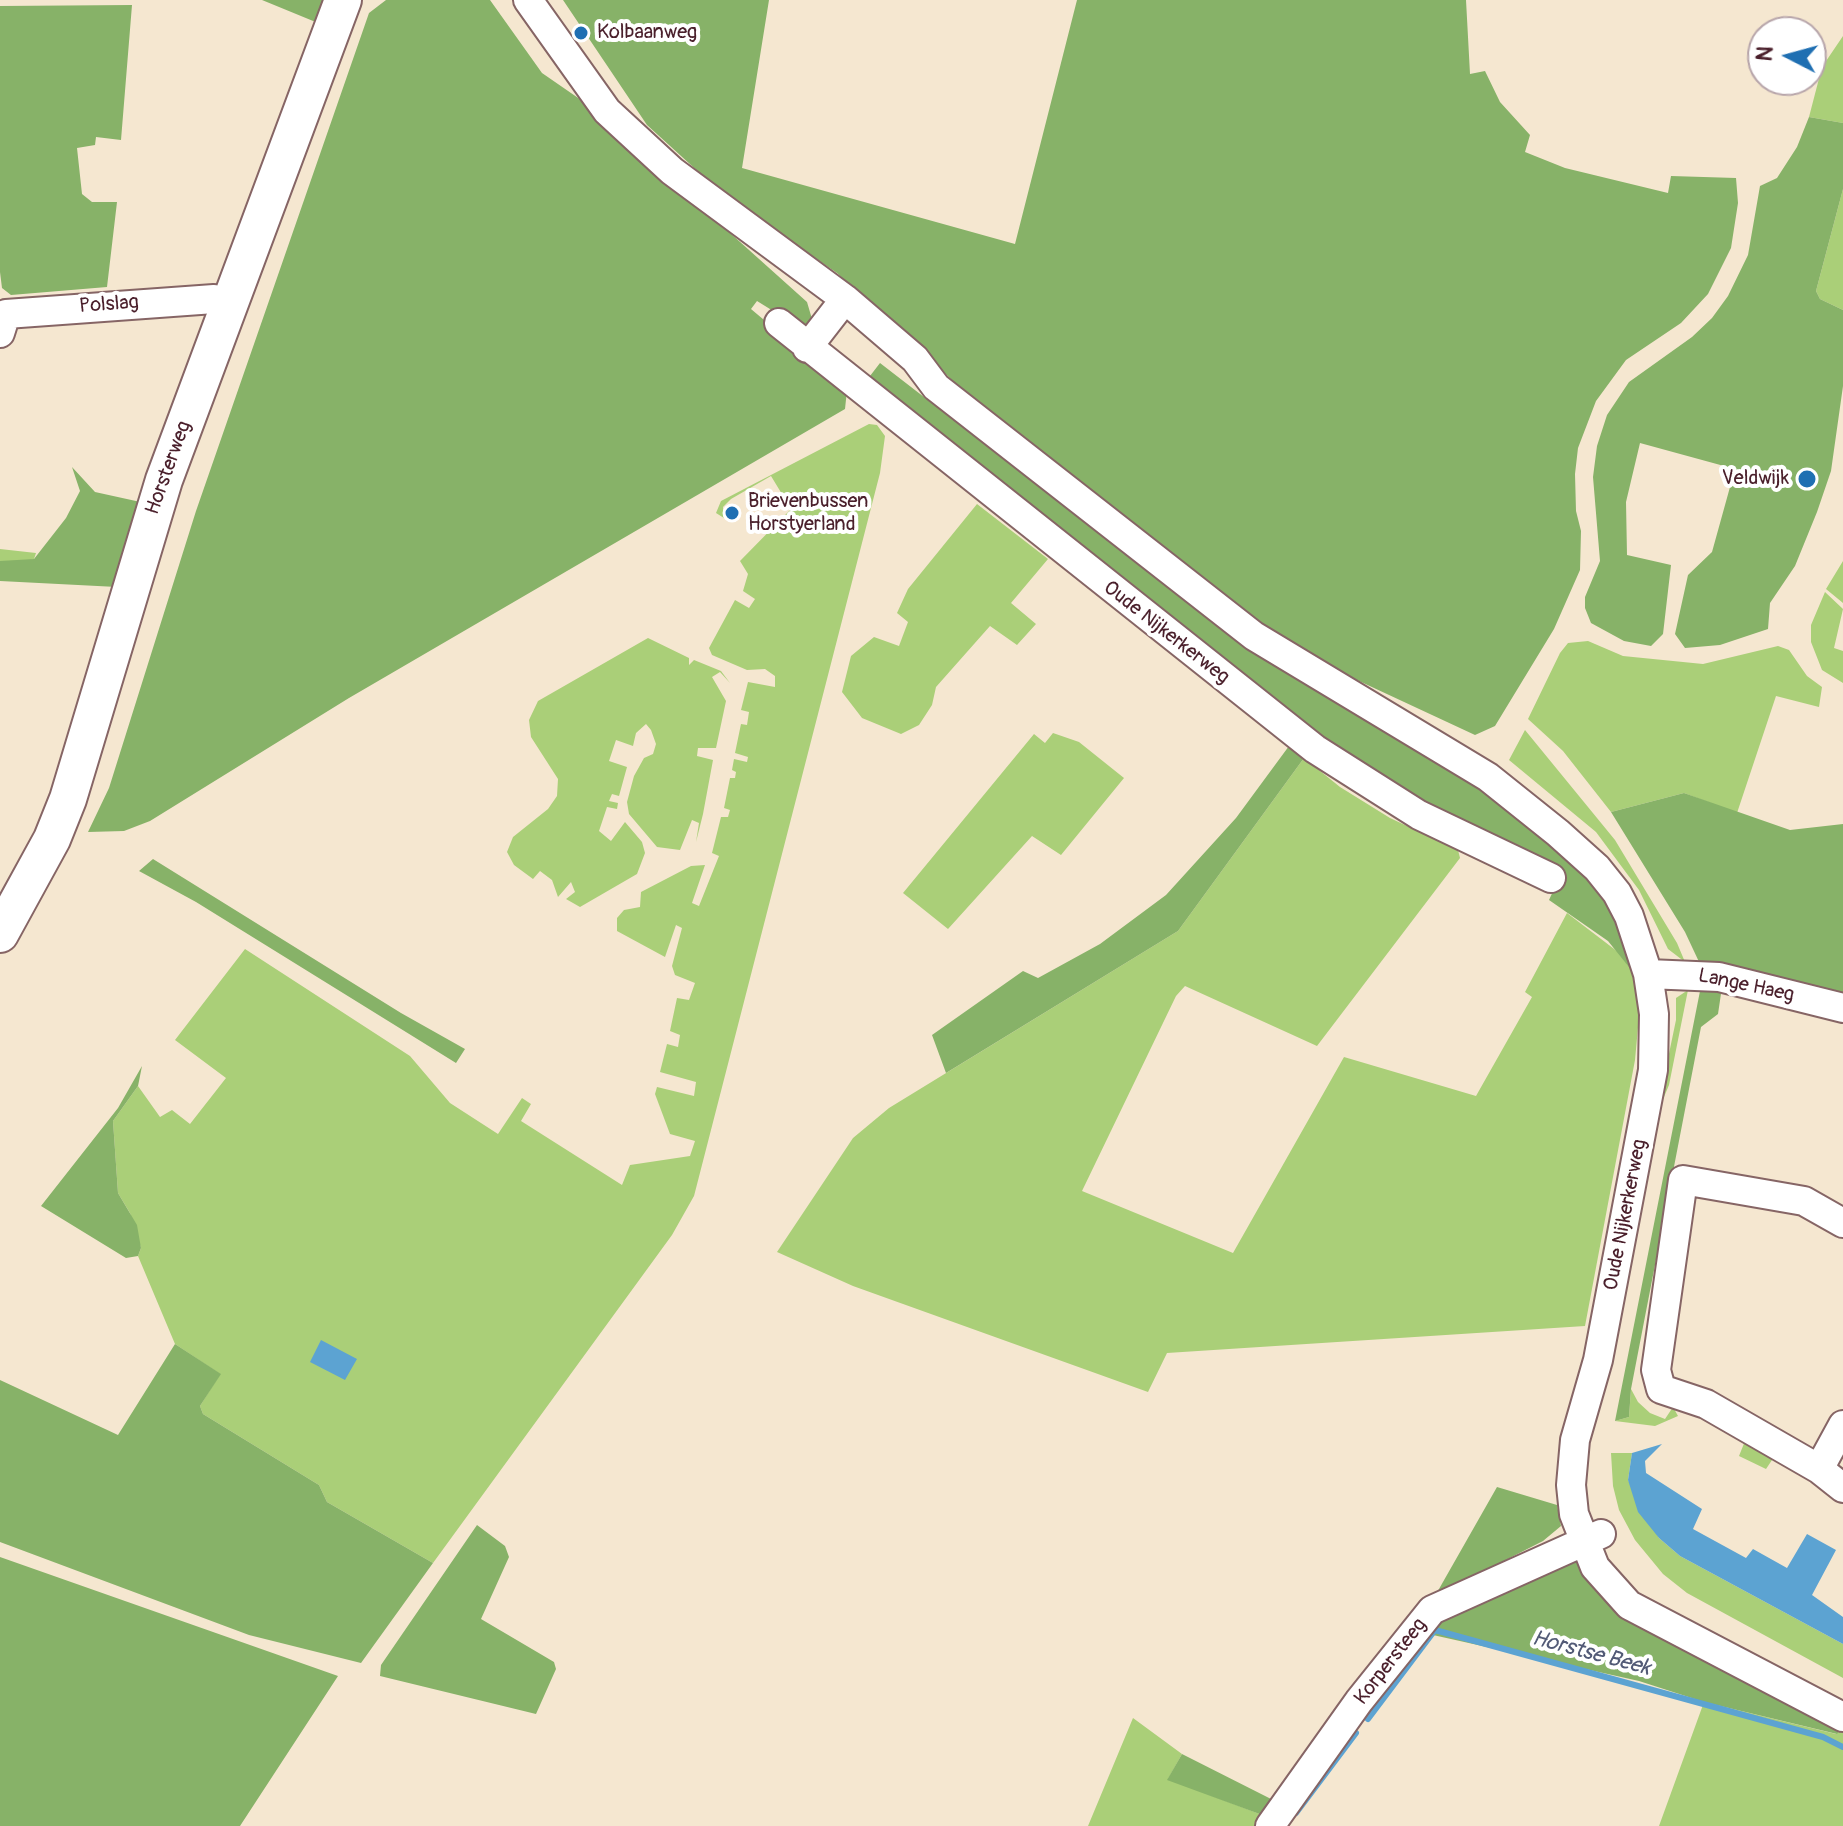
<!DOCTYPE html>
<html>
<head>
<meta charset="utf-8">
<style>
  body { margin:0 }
  #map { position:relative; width:1843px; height:1826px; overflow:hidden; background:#f5e7d0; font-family:Pangolin,sans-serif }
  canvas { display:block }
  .north { position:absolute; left:1747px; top:16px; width:80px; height:80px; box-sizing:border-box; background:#fff; border:2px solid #b7a5aa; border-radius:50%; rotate:276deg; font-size:22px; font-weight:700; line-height:32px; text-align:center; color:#4a1f2b }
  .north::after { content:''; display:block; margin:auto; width:28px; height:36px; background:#1f6fb2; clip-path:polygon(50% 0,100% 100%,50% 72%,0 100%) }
</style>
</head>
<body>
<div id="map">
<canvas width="1843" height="1826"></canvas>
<div class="north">N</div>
</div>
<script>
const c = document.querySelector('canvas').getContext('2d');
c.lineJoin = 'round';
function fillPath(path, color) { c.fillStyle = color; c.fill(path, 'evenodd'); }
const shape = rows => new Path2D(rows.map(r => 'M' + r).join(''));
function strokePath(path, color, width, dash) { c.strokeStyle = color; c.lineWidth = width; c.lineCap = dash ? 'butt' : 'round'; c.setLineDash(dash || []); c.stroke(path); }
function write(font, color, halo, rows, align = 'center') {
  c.font = font + ' Pangolin,sans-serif'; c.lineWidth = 8; c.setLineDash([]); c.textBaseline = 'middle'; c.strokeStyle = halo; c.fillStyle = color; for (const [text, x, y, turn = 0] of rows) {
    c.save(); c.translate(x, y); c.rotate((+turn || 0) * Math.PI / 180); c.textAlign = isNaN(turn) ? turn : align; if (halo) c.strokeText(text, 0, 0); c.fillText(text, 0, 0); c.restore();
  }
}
const green = shape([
  [1843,36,1843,123,1809,117,1822,67],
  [1843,189,1843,310,1820,299,1816,291],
  [869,424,877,425,885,436,880,473,694,1196,672,1235,433,1563,327,1502,319,1485,203,1414,200,1406,220,1374,175,1344,138,1256,141,1248,130,1213,118,1193,113,1121,138,1086,160,1117,172,1110,190,1124,226,1078,175,1040,245,949,410,1056,450,1103,498,1134,522,1098,531,1104,521,1121,622,1185,630,1165,690,1156,695,1141,670,1134,655,1094,657,1087,694,1096,696,1082,660,1072,667,1044,678,1047,680,1035,670,1031,677,998,689,1000,695,983,675,975,672,966,682,928,676,925,665,957,617,931,617,918,624,910,640,907,641,892,691,866,705,865,692,903,699,906,719,856,712,853,721,817,728,817,730,810,724,808,730,778,735,778,736,772,732,770,734,759,747,762,748,757,735,753,741,724,747,725,749,712,741,710,748,682,775,687,775,676,765,669,747,670,712,655,709,648,735,600,749,608,755,599,743,591,748,574,740,561,791,509,771,476,731,499,723,507,724,518,716,513,721,501],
  [977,504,1048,559,1011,603,1036,624,1017,645,990,626,936,687,932,705,919,725,901,734,862,718,842,692,851,656,874,637,899,646,908,622,897,613,908,589],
  [0,549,36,553,34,559,27,561,0,561],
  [1843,561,1843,603,1826,589],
  [1825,592,1843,609,1834,648,1843,651,1843,683,1822,670,1811,642,1811,625],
  [648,638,689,658,689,665,694,660,721,671,730,683,720,672,712,677,726,701,716,748,698,748,697,756,713,760,703,814,696,842,699,823,692,820,680,850,657,847,629,814,627,802,634,776,644,758,653,754,656,744,651,730,646,724,636,733,633,746,616,740,609,761,627,767,619,796,612,794,609,801,618,803,617,809,607,807,599,831,611,841,625,822,642,842,645,853,637,874,580,907,566,899,575,892,571,882,558,897,552,880,540,871,533,879,514,865,507,852,513,837,548,809,557,796,558,779,531,737,529,720,538,701],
  [1588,641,1623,656,1703,664,1778,646,1789,650,1807,676,1822,687,1819,707,1776,696,1737,813,1684,793,1611,812,1563,751,1528,719,1560,653,1568,643],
  [1525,730,1615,840,1677,943,1685,962,1668,949,1639,890,1596,832,1509,760],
  [1053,733,1079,742,1124,778,1061,855,1032,836,948,929,903,893,1034,734,1045,743],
  [1304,758,1340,787,1390,818,1458,850,1460,858,1317,1046,1185,986,1176,996,1082,1191,1233,1253,1344,1057,1476,1096,1532,997,1525,992,1567,913,1622,955,1633,972,1641,995,1635,1060,1585,1326,1167,1353,1148,1392,853,1286,777,1252,853,1138,889,1108,1178,931],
  [1688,990,1669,1085,1656,1116,1676,1020,1676,998],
  [1631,1389,1638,1402,1650,1413,1665,1419,1673,1407,1678,1416,1655,1426,1615,1421,1629,1417],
  [1747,1436,1778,1451,1766,1469,1739,1456],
  [1611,1453,1632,1453,1628,1480,1659,1538,1680,1556,1843,1644,1843,1678,1687,1593,1663,1574,1635,1540,1619,1510,1613,1486],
  [1704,1702,1836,1734,1843,1729,1843,1826,1659,1826],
  [1133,1718,1182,1754,1168,1779,1265,1816,1258,1826,1088,1826]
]);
const forest = shape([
  [262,0,324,0,318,23],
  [386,0,490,0,542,73,584,102,807,302,812,319,808,327,799,327,757,301,751,309,847,390,845,409,349,698,150,821,124,831,88,832,109,788,196,511,369,13],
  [563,0,769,0,742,168,1015,244,1077,0,1466,0,1470,74,1485,71,1500,102,1530,135,1525,152,1565,168,1668,193,1671,176,1736,178,1738,203,1731,248,1708,294,1681,323,1626,360,1596,401,1578,448,1575,474,1576,511,1581,531,1580,570,1554,629,1495,726,1475,735,1316,661,1219,596,995,420,837,273,725,196,647,125],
  [132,5,121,140,96,137,95,145,77,148,82,194,92,202,117,202,107,287,11,295,2,288,0,272,0,6],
  [1809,117,1843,123,1843,189,1816,291,1820,299,1843,310,1843,386,1831,471,1817,512,1795,566,1770,603,1768,629,1720,645,1685,648,1675,634,1688,575,1712,552,1735,469,1640,443,1626,502,1627,555,1671,565,1663,634,1651,646,1624,641,1591,623,1585,608,1585,597,1600,561,1593,477,1597,446,1607,415,1629,382,1692,337,1712,318,1728,296,1748,255,1760,186,1777,178,1797,147],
  [880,363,1242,643,1409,733,1565,848,1612,904,1633,972,1608,941,1549,900,1562,872,1453,821,1324,748,870,387,870,376],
  [72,467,95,492,145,503,117,587,0,581,0,561,34,559,66,518,80,491],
  [1289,746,1304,758,1178,931,946,1073,932,1035,1023,971,1038,978,1100,944,1166,895,1236,818],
  [1684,793,1790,830,1843,824,1843,993,1700,964,1685,932,1611,812],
  [153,859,401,1013,465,1049,456,1063,196,902,139,871],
  [1701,986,1722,987,1718,1014,1701,1027,1631,1389,1629,1417,1615,1421],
  [142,1066,138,1086,113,1121,118,1193,137,1225,141,1248,138,1256,126,1258,41,1206,118,1108],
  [175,1344,221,1374,200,1406,203,1414,319,1485,327,1502,433,1563,361,1663,249,1635,0,1542,0,1380,118,1435],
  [1497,1487,1557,1505,1561,1526,1543,1541,1435,1596],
  [477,1525,505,1546,509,1557,481,1619,554,1662,556,1669,536,1714,380,1676,381,1665],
  [0,1557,338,1676,240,1826,0,1826],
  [1565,1560,1585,1562,1842,1728,1837,1734,1704,1702,1639,1681,1424,1633,1446,1612],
  [1182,1754,1275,1801,1265,1816,1167,1780]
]);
const water = shape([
  [321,1340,357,1359,345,1380,310,1362],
  [1662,1444,1645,1461,1646,1473,1702,1509,1693,1529,1746,1558,1753,1549,1787,1568,1807,1534,1836,1550,1812,1595,1843,1617,1843,1644,1680,1556,1659,1538,1638,1512,1628,1480,1632,1453]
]);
const stream = shape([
  [1368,1719,1435,1630,1823,1737,1843,1747],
  [1296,1813,1356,1733]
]);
const minor = shape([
  [528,0,607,111,672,171,845,299,915,359,936,387,1254,636,1488,777,1558,833,1597,868,1617,893,1629,916,1648,974,1654,1014,1653,1070,1598,1360,1575,1440,1571,1485,1574,1514,1595,1567,1629,1605,1843,1717],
  [779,323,1315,749,1419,815,1551,878],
  [0,333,6,314,214,299,230,305],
  [807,348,845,299],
  [1648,974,1719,977,1843,1008],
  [1843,1223,1804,1201,1683,1180,1656,1370,1661,1389,1706,1404,1819,1469,1843,1488],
  [1819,1469,1843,1425],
  [1270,1826,1359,1701,1432,1610,1601,1534]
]);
const major = shape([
  [0,934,52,839,68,799,164,480,343,0]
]);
const markers = [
  [581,33,8,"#1f6fb2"],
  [1807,479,10,"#1f6fb2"],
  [732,513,8,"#1f6fb2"]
];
const poiNames = [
  ["Kolbaanweg",597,33],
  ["Veldwijk",1789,479,"right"],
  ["Brievenbussen",748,502],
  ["Horstyerland",748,525]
];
const streetNames = [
  ["Polslag",109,305,-4],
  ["Horsterweg",169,468,-70],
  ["Oude Nijkerkerweg",1166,633,38],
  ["Lange Haeg",1746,986,12],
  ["Oude Nijkerkerweg",1626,1215,-79],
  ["Korpersteeg",1391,1662,-52]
];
const waterNames = [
  ["Horstse Beek",1591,1654,15]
];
fillPath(green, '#aacf78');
fillPath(forest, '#87b268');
fillPath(water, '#5ca3d2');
strokePath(stream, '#5ca3d2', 6);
strokePath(minor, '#866565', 32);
strokePath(major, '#866565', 40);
strokePath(minor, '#fff', 28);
strokePath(major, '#fff', 36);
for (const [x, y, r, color] of markers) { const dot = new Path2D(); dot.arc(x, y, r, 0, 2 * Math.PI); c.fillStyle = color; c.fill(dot); strokePath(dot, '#fff', 3); }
write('20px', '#4a1f2b', '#fff', poiNames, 'left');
write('20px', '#4a1f2b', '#fff', streetNames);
write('italic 22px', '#525a76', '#fff', waterNames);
</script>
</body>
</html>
